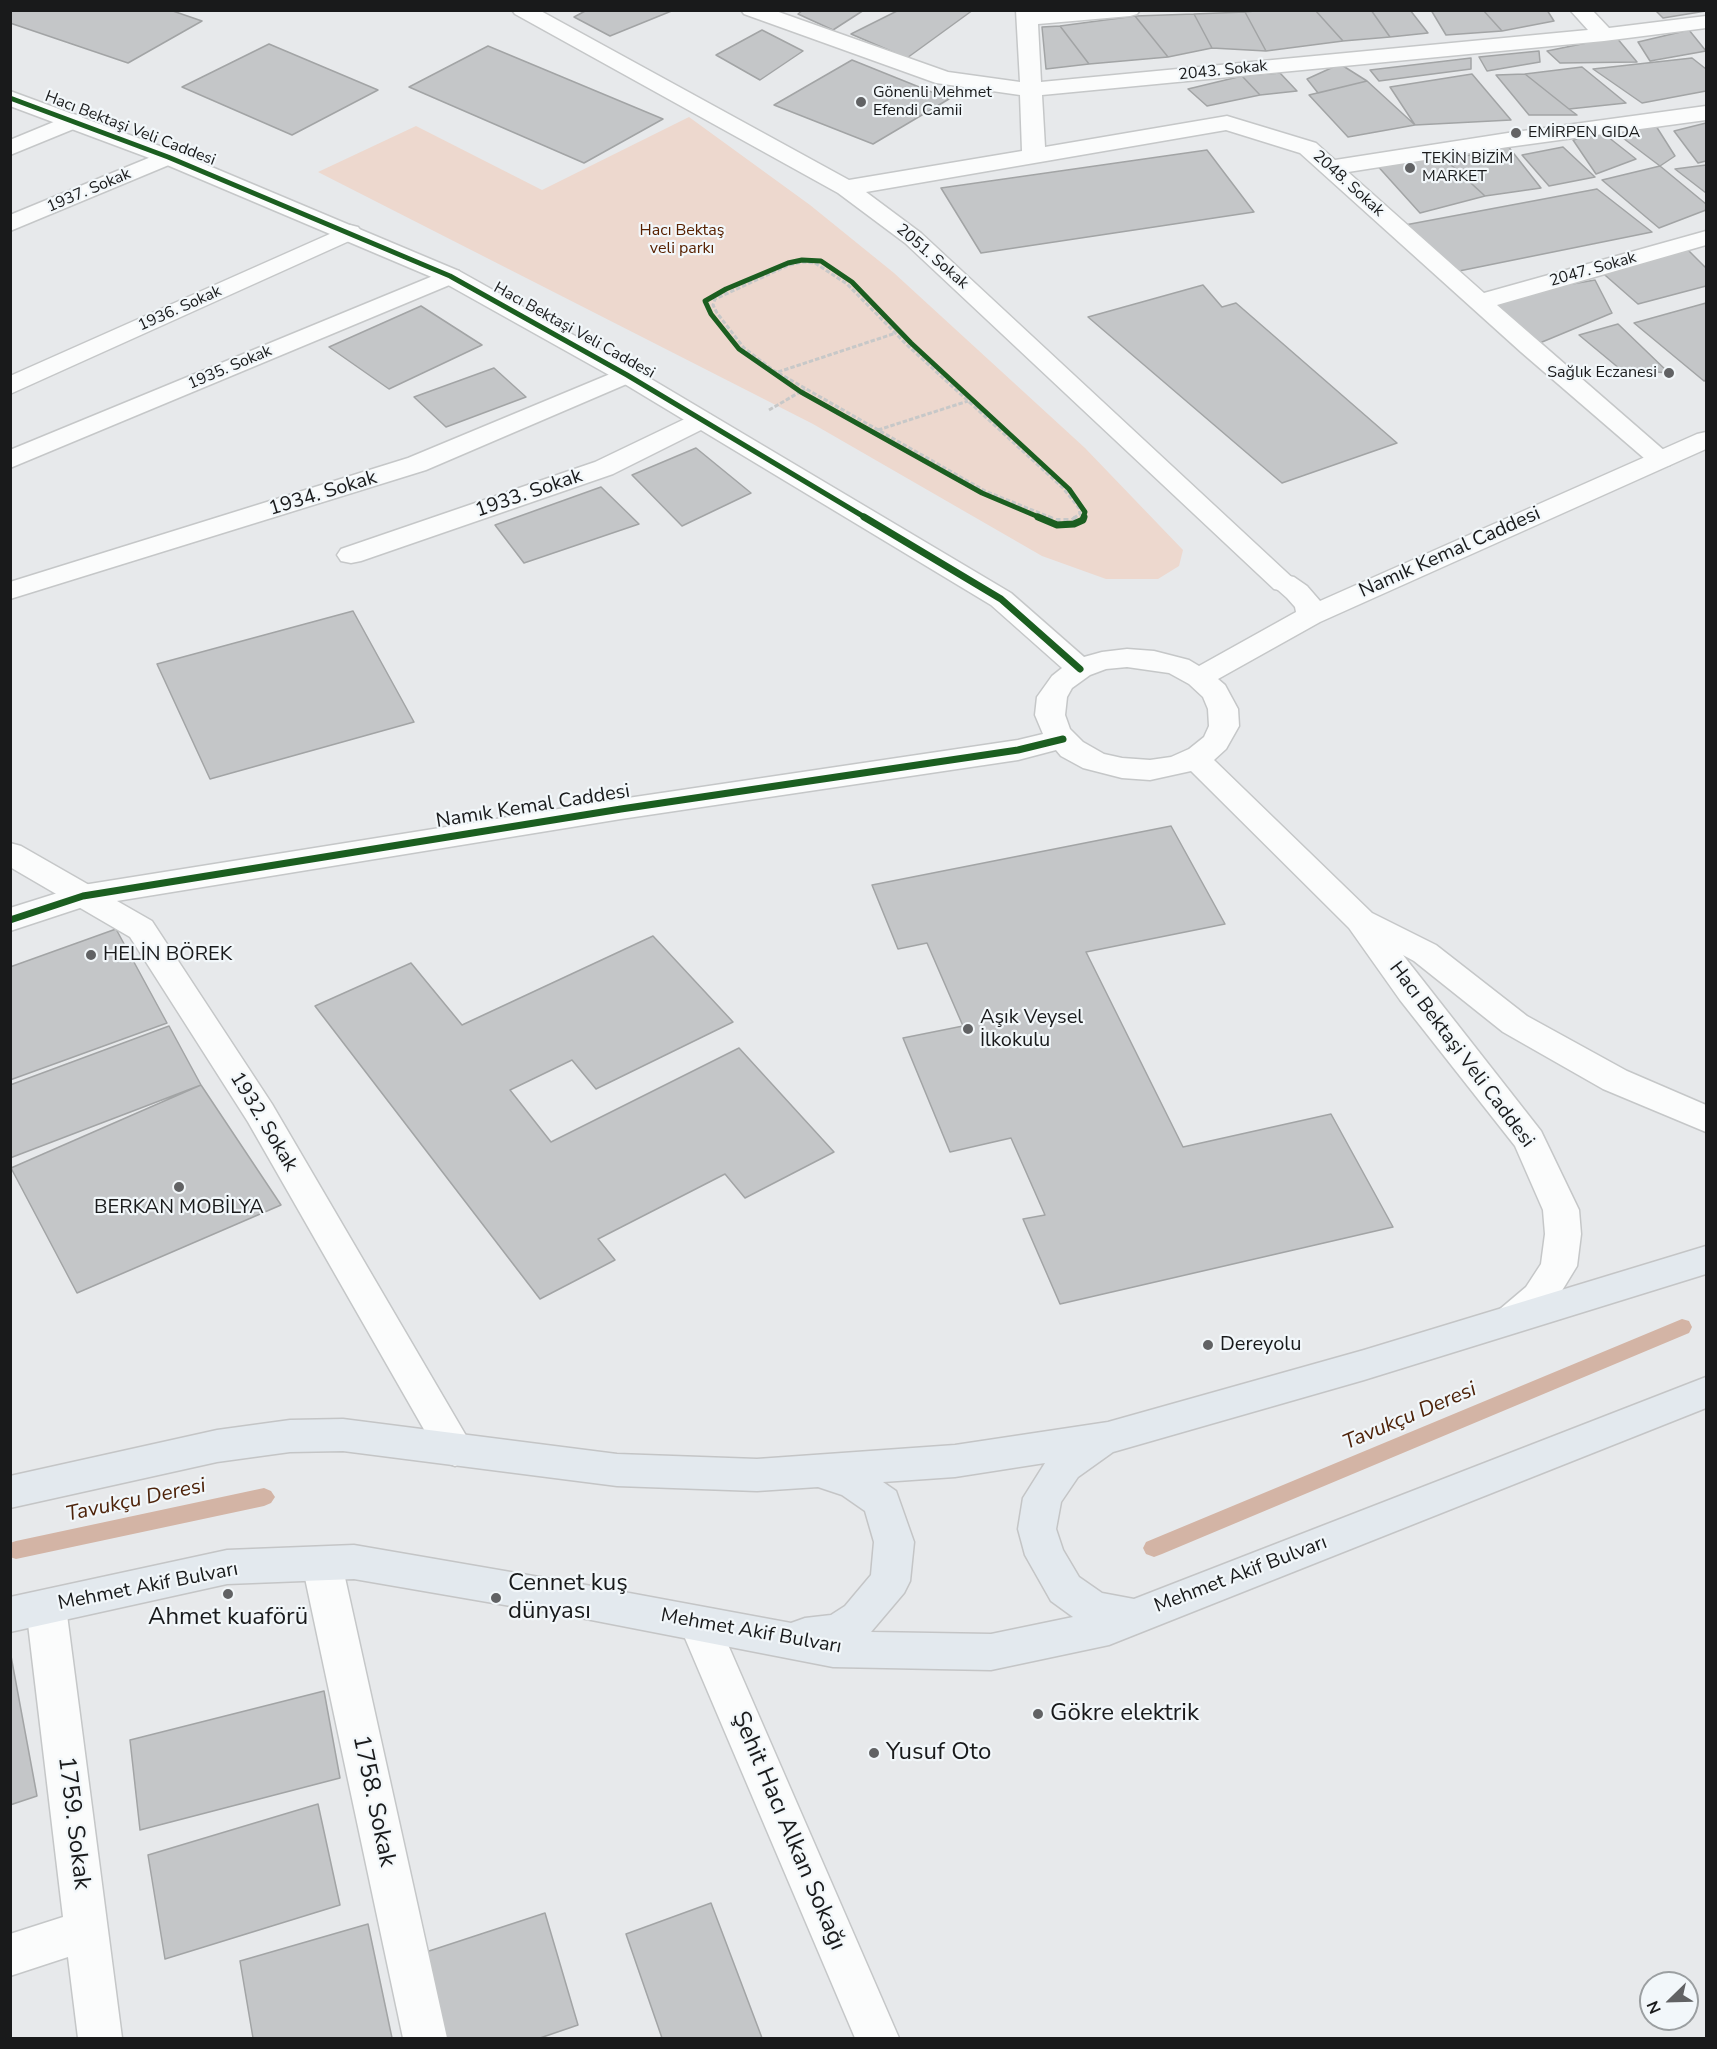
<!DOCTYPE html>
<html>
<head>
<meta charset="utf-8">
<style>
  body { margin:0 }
  #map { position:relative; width:1717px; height:2049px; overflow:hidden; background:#e7e9eb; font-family:"Nunito Sans",sans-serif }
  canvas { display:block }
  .frame { position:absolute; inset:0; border:12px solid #191a1b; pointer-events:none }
  .north { position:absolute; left:1639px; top:1971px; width:60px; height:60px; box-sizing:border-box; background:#f2f7fa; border:2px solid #9b9fa1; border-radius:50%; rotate:247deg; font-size:16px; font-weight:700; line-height:24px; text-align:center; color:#191a1b }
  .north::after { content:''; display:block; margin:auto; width:21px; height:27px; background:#616264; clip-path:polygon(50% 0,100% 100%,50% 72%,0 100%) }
</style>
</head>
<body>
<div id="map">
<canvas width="1717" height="2049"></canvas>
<div class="frame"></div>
<div class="north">N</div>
</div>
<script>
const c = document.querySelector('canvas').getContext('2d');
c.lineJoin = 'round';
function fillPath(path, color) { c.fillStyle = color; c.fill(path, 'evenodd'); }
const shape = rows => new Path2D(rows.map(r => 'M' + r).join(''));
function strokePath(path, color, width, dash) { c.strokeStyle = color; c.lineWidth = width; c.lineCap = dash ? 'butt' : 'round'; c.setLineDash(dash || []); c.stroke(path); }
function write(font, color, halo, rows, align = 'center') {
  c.font = font + ' "Nunito Sans",sans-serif'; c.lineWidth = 4.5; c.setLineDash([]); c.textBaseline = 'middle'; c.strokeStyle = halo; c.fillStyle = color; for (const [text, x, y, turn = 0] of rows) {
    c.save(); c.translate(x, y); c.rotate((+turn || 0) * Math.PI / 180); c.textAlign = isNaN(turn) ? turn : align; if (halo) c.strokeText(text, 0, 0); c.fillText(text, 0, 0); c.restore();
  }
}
const green = shape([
  [689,117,810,205,894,273,1085,448,1183,550,1179,566,1158,579,1106,579,1042,556,813,424,318,172,416,126,542,190]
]);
const stream = shape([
  [1682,1319,1689,1321,1692,1327,1689,1333,1162,1554,1154,1557,1146,1554,1143,1548,1146,1542,1682,1319],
  [264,1488,271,1491,275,1497,271,1503,264,1506,16,1559,10,1557,10,1543,16,1541,264,1488]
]);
const building = shape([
  [10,10,170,10,202,21,128,63,10,23,10,10],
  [587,10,674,10,610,36,574,17,587,10],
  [803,10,864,10,833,30,798,14,803,10],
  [899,10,973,10,907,58,851,34,899,10],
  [1265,10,1315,10,1343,41,1266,51,1245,12,1265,10],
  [1315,10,1371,10,1390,37,1343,41,1315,10],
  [1371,10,1410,10,1428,33,1390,37,1371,10],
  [1431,10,1483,10,1502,31,1446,35,1431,10],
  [1483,10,1547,10,1554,21,1502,31,1483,10],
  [1655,10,1706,10,1706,11,1663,18,1655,10],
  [1245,12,1266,51,1212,48,1194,14,1245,12],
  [1194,14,1212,48,1168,57,1135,16,1194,14],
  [1135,16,1168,57,1089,64,1060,26,1135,16],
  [1060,26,1089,64,1046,69,1042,27,1060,26],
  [762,30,803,51,760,80,716,55,762,30],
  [1689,30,1706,51,1650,61,1638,42,1689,30],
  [1616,37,1637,62,1560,63,1547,51,1616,37],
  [269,44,378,90,292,135,182,87,269,44],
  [488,46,663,119,584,163,409,87,488,46],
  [1539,51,1540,62,1487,71,1479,57,1539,51],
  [1471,58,1471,69,1379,81,1370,70,1471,58],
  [1692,58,1706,69,1706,91,1642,103,1593,69,1692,58],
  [852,60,949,99,873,144,774,105,852,60],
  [1340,64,1367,81,1318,93,1307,79,1340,64],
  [1582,67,1626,103,1569,109,1525,74,1582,67],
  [1280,73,1297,91,1260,95,1242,76,1280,73],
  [1472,74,1511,120,1415,125,1390,87,1472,74],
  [1525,74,1569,109,1577,115,1529,115,1496,75,1525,74],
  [1242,76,1260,95,1207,106,1188,89,1242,76],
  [1367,81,1415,125,1348,137,1309,95,1367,81],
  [1706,123,1706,161,1698,163,1674,131,1706,123],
  [1656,126,1675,156,1660,166,1615,132,1656,126],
  [1603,133,1636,159,1596,174,1573,140,1603,133],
  [1507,145,1541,188,1485,196,1447,161,1507,145],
  [1563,147,1595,177,1549,186,1522,155,1563,147],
  [1207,150,1254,212,981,253,941,188,1207,150],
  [1439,154,1485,196,1420,213,1374,162,1439,154],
  [1706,165,1706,193,1675,169,1706,165],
  [1660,166,1706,204,1706,210,1659,228,1602,180,1660,166],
  [1597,189,1652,232,1459,271,1405,225,1597,189],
  [1683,245,1706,268,1706,286,1638,304,1598,269,1683,245],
  [1595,280,1612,313,1530,347,1492,298,1595,280],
  [1203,285,1222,307,1236,303,1397,443,1282,483,1088,317,1203,285],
  [1706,303,1706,380,1704,381,1634,323,1706,303],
  [421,306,482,345,389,389,329,347,421,306],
  [1618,324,1669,373,1620,369,1579,335,1618,324],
  [494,368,526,397,446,427,414,397,494,368],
  [696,448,751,493,682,526,632,475,696,448],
  [601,487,639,524,524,563,495,525,601,487],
  [353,611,414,722,210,779,157,664,353,611],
  [1171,826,1225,924,1086,952,1183,1147,1331,1114,1393,1227,1060,1304,1023,1219,1045,1215,1011,1138,950,1152,903,1038,963,1026,927,943,898,949,872,885,1171,826],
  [116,929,167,1023,10,1080,10,967,116,929],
  [653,936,733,1022,596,1089,572,1060,510,1090,551,1142,739,1048,834,1152,745,1198,725,1174,598,1239,615,1260,540,1299,315,1006,411,963,462,1025,653,936],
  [169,1026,201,1085,10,1158,10,1085,169,1026],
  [201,1085,281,1205,77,1293,11,1168,201,1085],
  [11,1656,37,1796,10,1805,10,1656,11,1656],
  [324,1691,340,1778,140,1830,130,1740,324,1691],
  [318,1804,340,1905,165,1959,148,1855,318,1804],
  [711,1903,762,2038,662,2038,626,1934,711,1903],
  [545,1913,578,2025,540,2038,446,2038,423,1953,545,1913],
  [368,1924,392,2038,253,2038,240,1961,368,1924]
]);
const pathFar1 = shape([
  [778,372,896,333],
  [769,410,805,389],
  [878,430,968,401],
  [1052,518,985,491,773,370,744,348,717,313,713,305,715,299,789,265,803,262,815,263,847,284,907,345,1063,488,1079,508,1080,514,1074,518]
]);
const path = shape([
  [1048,517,1056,520,1072,520,1076,517]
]);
const minor = shape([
  [512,10,539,10,849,180,1022,151,1020,95,936,83,744,14,741,10,773,10,948,72,1020,82,1016,10,1140,10,1137,14,1130,16,1038,24,1041,82,1588,30,1570,10,1592,10,1609,28,1706,16,1706,28,1604,41,1042,95,1045,147,1227,116,1316,143,1335,160,1508,133,1706,106,1706,120,1508,147,1348,172,1484,293,1706,231,1706,245,1497,305,1674,459,1670,465,1661,467,1652,465,1521,352,1300,153,1226,130,866,192,921,233,1298,583,1294,589,1284,591,1274,589,905,243,838,193,515,14,512,10],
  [73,114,81,116,84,121,81,126,10,155,10,140,73,114],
  [168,150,176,152,179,157,176,162,10,231,10,215,168,150],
  [350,225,358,227,362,232,358,237,10,394,10,376,350,225],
  [450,269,459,271,462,276,459,281,10,468,10,450,450,269],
  [627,367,636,370,640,375,636,380,426,470,10,599,10,582,408,458,627,367],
  [702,412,711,415,715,420,711,425,613,474,361,561,351,563,341,561,337,555,341,549,595,462,693,415,702,412],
  [10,843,21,846,152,921,272,1104,468,1439,474,1450,468,1461,455,1466,442,1461,248,1122,130,937,10,867,10,843],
  [322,1547,336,1552,342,1564,447,2038,403,2038,302,1564,308,1552,322,1547],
  [46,1590,60,1595,66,1607,122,2038,78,2038,68,1957,10,1976,10,1934,63,1917,26,1607,32,1595,46,1590],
  [699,1607,713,1612,719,1624,899,2038,855,2038,679,1624,685,1612,699,1607]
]);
const tertiary = shape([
  [10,91,176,152,459,271,636,370,1011,593,1084,657,1102,652,1127,649,1154,651,1189,660,1199,666,1296,612,1295,607,1287,598,1270,583,1274,577,1284,575,1294,577,1307,586,1320,601,1697,434,1706,432,1706,449,1320,622,1218,679,1225,685,1238,709,1239,726,1226,749,1214,760,1372,913,1436,945,1527,1016,1627,1071,1706,1105,1706,1132,1603,1089,1503,1032,1414,961,1403,955,1541,1131,1579,1210,1581,1234,1577,1266,1552,1307,1526,1329,1513,1333,1500,1329,1495,1319,1500,1309,1526,1287,1541,1264,1545,1234,1543,1210,1515,1146,1400,1000,1349,928,1191,771,1150,780,1122,778,1083,768,1061,756,1056,750,1018,760,621,819,86,906,10,931,10,908,83,885,621,799,1018,740,1043,734,1035,715,1037,697,1052,676,1062,668,991,605,618,380,441,281,160,162,10,106,10,91],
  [1127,667,1169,673,1189,684,1203,697,1208,709,1209,726,1204,737,1189,749,1171,757,1150,760,1122,758,1104,754,1083,742,1070,729,1065,715,1067,697,1072,688,1090,675,1106,669,1127,667]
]);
const primary = shape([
  [1706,1246,1706,1274,1364,1380,1113,1452,1078,1477,1061,1502,1056,1529,1063,1550,1079,1577,1102,1593,1134,1599,1706,1377,1706,1408,1109,1645,991,1670,833,1667,586,1619,354,1579,227,1584,10,1632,10,1597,227,1550,354,1545,586,1585,791,1623,805,1618,831,1615,845,1606,871,1575,874,1542,865,1511,842,1495,818,1487,757,1491,617,1486,343,1451,290,1452,217,1462,10,1508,10,1476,217,1430,290,1420,343,1419,617,1454,757,1459,955,1445,1108,1422,1364,1350,1706,1246],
  [1045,1463,1023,1498,1018,1529,1025,1555,1051,1601,1073,1617,991,1634,871,1632,904,1593,910,1581,914,1542,896,1491,883,1482,955,1477,1045,1463]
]);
const cyclewayFar1 = shape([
  [10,98,168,157,450,276,627,375,866,518],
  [1041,518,982,493,801,392,739,349,711,314,705,301,726,289,788,263,802,260,821,261,852,282,911,343,1069,489,1085,512,1083,518]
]);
const cycleway = shape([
  [864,517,1001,599,1080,669],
  [1038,517,1057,525,1074,524,1083,520,1084,517],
  [10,920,83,896,621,809,1018,750,1063,739]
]);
const markers = [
  [861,102,6,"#616264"],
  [1516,133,6,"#616264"],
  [1410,168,6,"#616264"],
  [1669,373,6,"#616264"],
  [91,955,6,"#616264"],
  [968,1029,6,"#616264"],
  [179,1187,6,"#616264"],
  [1208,1345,6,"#616264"],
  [228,1594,6,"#616264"],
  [496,1598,6,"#616264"],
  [1038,1714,6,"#616264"],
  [874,1753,6,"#616264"]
];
const farStreetnames = [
  ["2043. Sokak",1223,71,-6],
  ["Hacı Bektaşi Veli Caddesi",130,129,21],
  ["2048. Sokak",1348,184,42],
  ["1937. Sokak",89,191,-23],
  ["2051. Sokak",932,257,41],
  ["2047. Sokak",1593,270,-16],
  ["1936. Sokak",180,309,-24],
  ["Hacı Bektaşi Veli Caddesi",574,331,29],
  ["1935. Sokak",230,368,-23]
];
const farPoinames = [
  ["Gönenli Mehmet",873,93],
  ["Efendi Camii",873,111],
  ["EMİRPEN GIDA",1528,133],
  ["TEKİN BİZİM",1422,159],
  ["MARKET",1422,177],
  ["Sağlık Eczanesi",1657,373,"right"]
];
const farParknames = [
  ["Hacı Bektaş",682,231],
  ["veli parkı",682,249]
];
const streetNames = [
  ["1934. Sokak",323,494,-17],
  ["1933. Sokak",529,494,-19],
  ["Namık Kemal Caddesi",1450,553,-24],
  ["Namık Kemal Caddesi",533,807,-9],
  ["Hacı Bektaşi Veli Caddesi",1461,1055,53],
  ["1932. Sokak",263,1122,59],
  ["Mehmet Akif Bulvarı",1241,1575,-21],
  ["Mehmet Akif Bulvarı",148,1587,-11],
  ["Mehmet Akif Bulvarı",751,1632,10]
];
const poiNames = [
  ["HELİN BÖREK",103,955],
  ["Aşık Veysel",980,1018],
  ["İlkokulu",980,1041],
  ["BERKAN MOBİLYA",179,1208,"center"],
  ["Dereyolu",1220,1345]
];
const waterNames = [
  ["Tavukçu Deresi",1410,1417,-23],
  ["Tavukçu Deresi",136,1501,-12]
];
const nearPoinames = [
  ["Cennet kuş",508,1584],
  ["dünyası",508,1612],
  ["Ahmet kuaförü",228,1618,"center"],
  ["Gökre elektrik",1050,1714],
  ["Yusuf Oto",886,1753]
];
const nearStreetnames = [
  ["1758. Sokak",373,1801,78],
  ["1759. Sokak",73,1823,83],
  ["Şehit Hacı Alkan Sokağı",788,1831,67]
];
fillPath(green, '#edd8ce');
fillPath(stream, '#d3b4a5');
fillPath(building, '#c4c6c8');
strokePath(building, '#a2a4a5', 1.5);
strokePath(minor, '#c5c7c8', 3);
strokePath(tertiary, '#c5c7c8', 3);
strokePath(primary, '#c4c5c6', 3);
strokePath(pathFar1, '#c7c8c8', 3, [4.5, 2]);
strokePath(path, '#c7c8c8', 4, [5, 3]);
fillPath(minor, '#fbfcfc');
fillPath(tertiary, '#fbfcfc');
fillPath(primary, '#e3e9ee');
strokePath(cyclewayFar1, '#1b5e20', 5);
strokePath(cycleway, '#1b5e20', 7);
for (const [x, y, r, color] of markers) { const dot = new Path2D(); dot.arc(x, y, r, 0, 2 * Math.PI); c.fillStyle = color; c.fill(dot); strokePath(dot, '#f2f7fa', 2); }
write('16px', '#191a1b', '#f2f7fa', farStreetnames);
write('16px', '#191a1b', '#f2f7fa', farPoinames, 'left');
write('16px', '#582100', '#f2f7fa', farParknames);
write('20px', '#191a1b', '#f2f7fa', streetNames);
write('20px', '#191a1b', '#f2f7fa', poiNames, 'left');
write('italic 21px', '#4e230a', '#f2f7fa', waterNames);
write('24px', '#191a1b', '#f2f7fa', nearPoinames, 'left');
write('24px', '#191a1b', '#f2f7fa', nearStreetnames);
</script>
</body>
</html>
